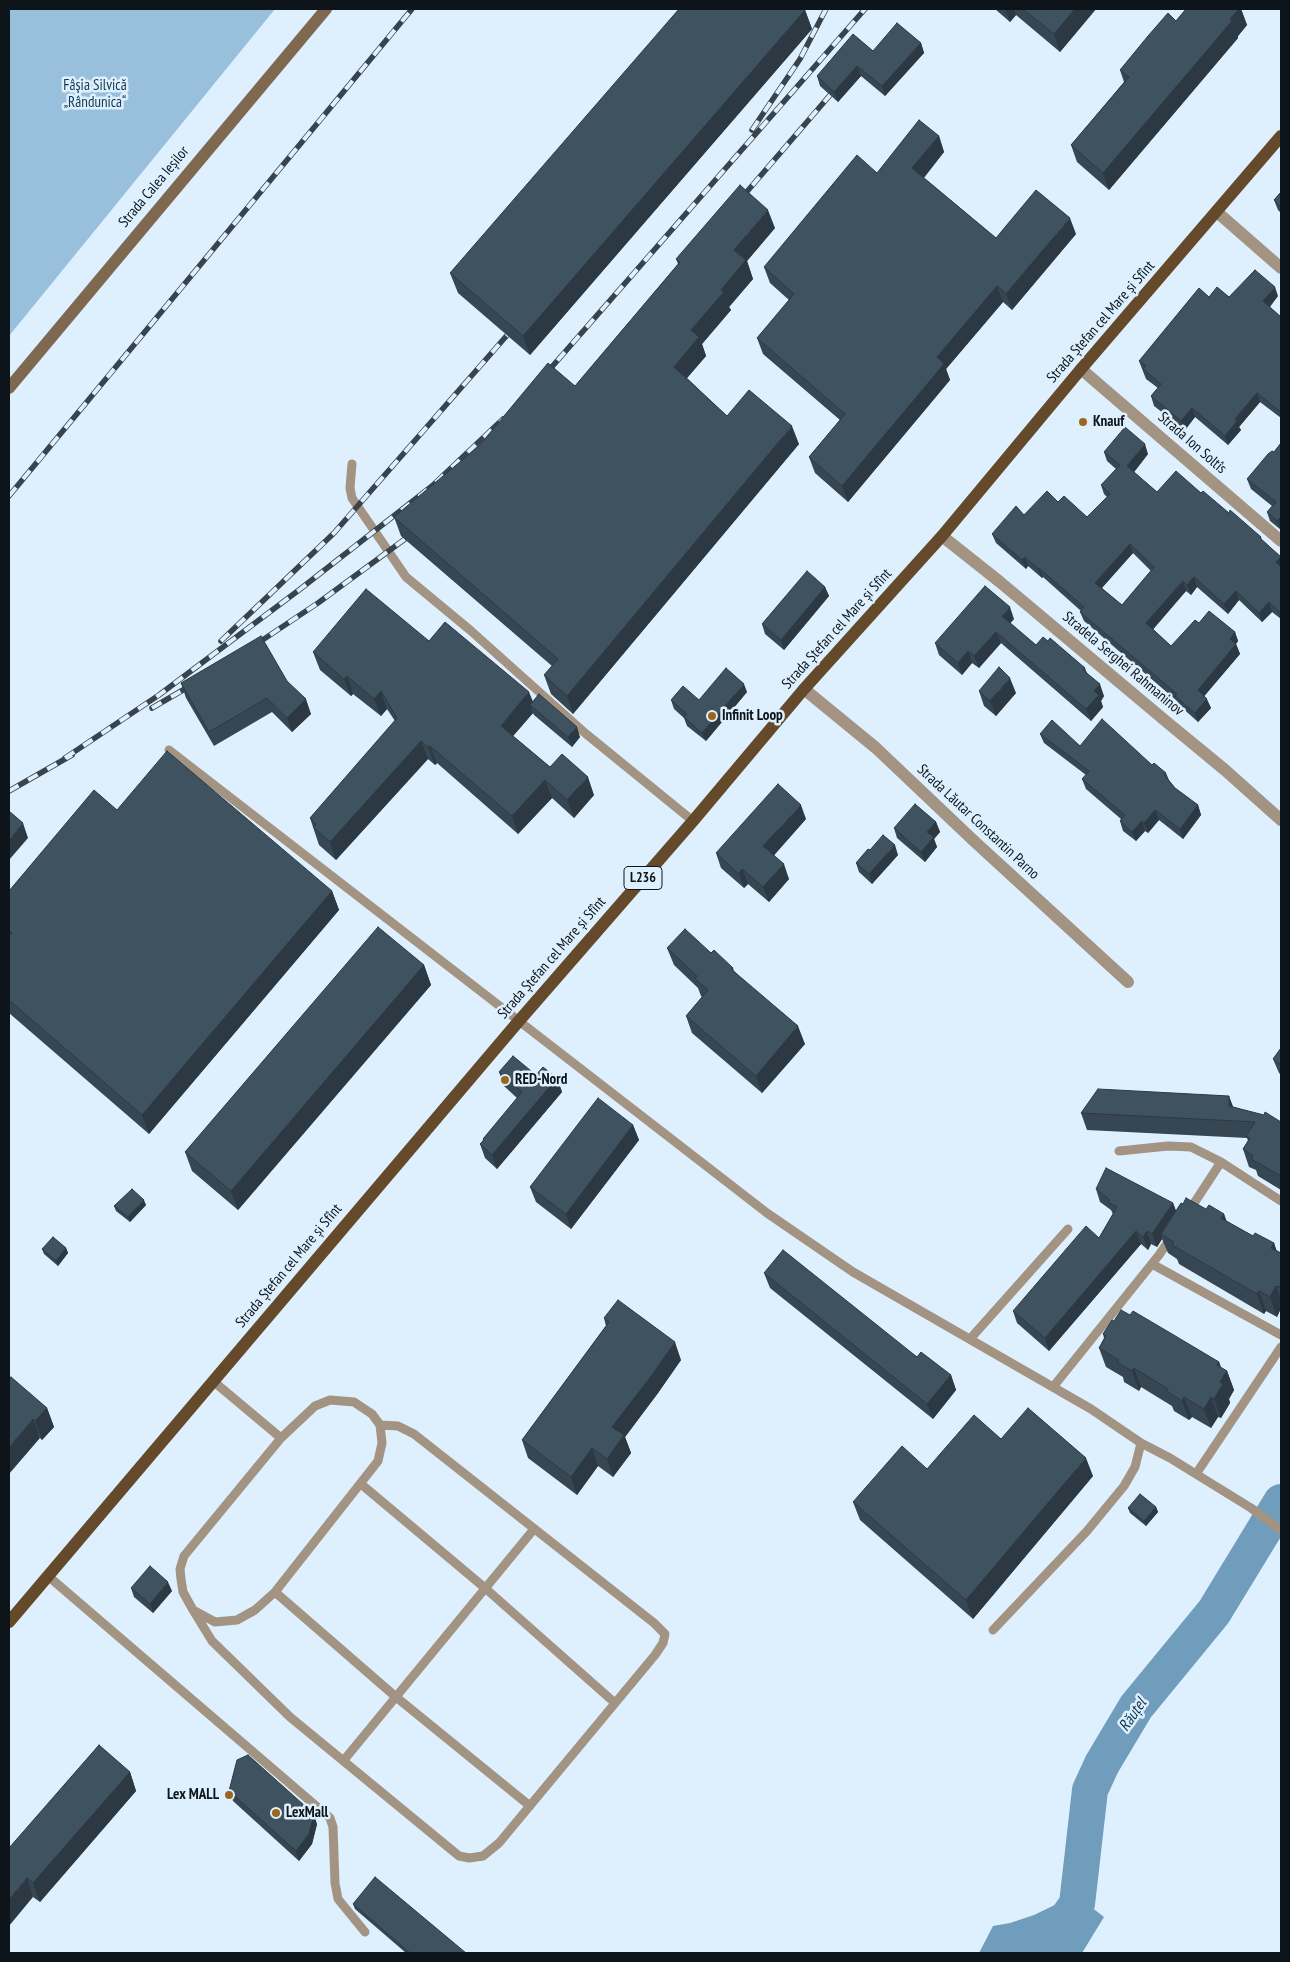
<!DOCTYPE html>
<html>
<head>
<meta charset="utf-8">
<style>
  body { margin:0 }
  #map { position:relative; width:1290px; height:1962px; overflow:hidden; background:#def0fe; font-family:"PT Sans Narrow",sans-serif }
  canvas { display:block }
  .frame { position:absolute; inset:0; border:10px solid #0d151b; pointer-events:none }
</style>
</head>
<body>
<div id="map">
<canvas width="1290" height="1962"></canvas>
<div class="frame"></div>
</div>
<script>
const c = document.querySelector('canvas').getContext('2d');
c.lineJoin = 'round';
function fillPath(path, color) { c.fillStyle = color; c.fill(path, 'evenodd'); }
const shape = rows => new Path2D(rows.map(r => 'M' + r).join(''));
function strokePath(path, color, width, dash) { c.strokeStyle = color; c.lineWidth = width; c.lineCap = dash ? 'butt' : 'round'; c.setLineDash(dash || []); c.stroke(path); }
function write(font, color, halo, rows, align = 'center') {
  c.font = font + ' "PT Sans Narrow",sans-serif'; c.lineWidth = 5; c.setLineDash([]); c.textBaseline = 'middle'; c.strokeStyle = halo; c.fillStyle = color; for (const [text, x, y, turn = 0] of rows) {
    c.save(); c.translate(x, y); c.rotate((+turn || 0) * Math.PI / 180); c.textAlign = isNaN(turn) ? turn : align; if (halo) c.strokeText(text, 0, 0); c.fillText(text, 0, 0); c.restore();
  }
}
const green = shape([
  [9,9,275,9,9,336]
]);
const water = shape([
  [1065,1900,1086,1903,1104,1917,1082,1953,979,1953,993,1926,1010,1923,1034,1915]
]);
const river = shape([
  [1043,1953,1077,1904,1090,1790,1102,1764,1136,1707,1214,1612,1281,1502]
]);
const lane = shape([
  [352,464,350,488,352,498,406,577,470,630,585,733,693,821],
  [169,750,767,1213,853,1272,1091,1409,1141,1443,1170,1458,1251,1508,1281,1530],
  [1119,1151,1168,1146,1191,1147,1221,1162,1281,1201],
  [1189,1211,1221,1162],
  [1152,1264,1281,1335],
  [970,1339,1068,1229],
  [213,1381,281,1438],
  [1053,1387,1159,1255,1172,1236],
  [330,1400,354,1402,372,1414,380,1425,382,1443,378,1461,275,1592,255,1610,237,1620,215,1622,193,1610,183,1592,181,1579,180,1569,184,1556,281,1438,315,1406,330,1400],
  [1196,1474,1281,1347],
  [361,1484,485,1588,615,1703],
  [48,1576,330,1818,333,1827,335,1883,338,1899,365,1932],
  [275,1592,396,1697,530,1806],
  [193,1610,212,1641,290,1717,459,1856,469,1858,483,1856,499,1843,655,1655,663,1643,665,1634,654,1623,414,1434,398,1426,380,1425],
  [993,1630,1087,1531,1124,1486,1135,1467,1141,1443],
  [344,1760,534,1529]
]);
const street = shape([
  [1217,212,1281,268],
  [1081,369,1281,541],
  [942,536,1000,582,1168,723,1225,770,1281,820],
  [804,689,876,748,974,841,1128,982]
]);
const secondary = shape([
  [9,388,326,9]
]);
const primary = shape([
  [9,1622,518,1022,693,821,804,689,942,536,1081,369,1281,136]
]);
const rail = shape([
  [752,130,800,59,826,9],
  [738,202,831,94],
  [543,377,865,9],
  [9,496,412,9],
  [221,641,334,533,516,325],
  [252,647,318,603,405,539],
  [152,708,195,683],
  [65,758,159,695,299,590,432,486,503,419],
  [9,791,72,755]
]);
const wall = shape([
  [995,9,1096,9,1060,52,1016,15,1010,22],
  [1186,9,1241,9,1247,25,1238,36,1238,38,1109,190,1077,162,1071,145,1124,82,1120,70,1176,21],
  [805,10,812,29,530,355,458,293,450,273],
  [921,43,924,53,885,96,861,76,838,102,820,86,817,76,873,51],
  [939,136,944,152,924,178,996,238,1076,234,1012,310,1003,302,946,369,950,380,848,502,815,473,809,457,840,420,763,354,757,338,789,300,770,283,764,267,877,173],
  [1281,192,1281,213,1278,210,1274,200],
  [775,228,747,261,753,279,729,307,731,310,702,344,706,356,687,378,727,416,799,444,573,714,551,694,544,675,552,666,401,536,394,517,575,386,678,264,676,259],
  [1278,296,1270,307,1281,317,1281,418,1260,402,1239,427,1241,430,1228,445,1195,417,1185,430,1154,406,1151,396,1158,388,1146,379,1139,361,1209,297],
  [1281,443,1281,530,1270,521,1267,512,1272,506,1251,489,1247,479,1274,452],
  [1104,452,1148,454,1134,472,1157,492,1201,493,1261,537,1262,540,1281,557,1281,619,1272,612,1262,622,1239,600,1228,614,1197,587,1191,595,1186,591,1153,629,1171,646,1199,623,1235,632,1238,641,1236,644,1240,654,1204,696,1211,708,1198,722,1179,705,1177,701,1084,621,1080,612,1081,611,1043,577,1042,578,1028,566,1026,569,996,543,992,534,1024,515,1058,502,1087,517,1107,497,1104,494,1101,485,1116,469,1107,461],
  [1133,553,1151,571,1122,605,1102,588],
  [825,587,829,596,784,650,765,634,762,624],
  [1014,619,1010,623,1036,645,1048,641,1085,668,1087,673,1104,696,1101,701,1103,707,1091,721,1001,643,979,668,972,663,962,675,939,655,935,643],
  [429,641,533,702,580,737,572,747,534,715,533,713,513,736,550,767,594,795,574,818,552,798,518,834,437,763,435,765,428,759,336,860,319,845,310,818,395,721,387,709,381,716,353,694,351,696,320,670,313,652],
  [287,681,311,714,292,732,272,712,214,746,186,698,181,683],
  [979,691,1016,693,996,716,984,706],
  [747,692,706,741,687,726,684,718,674,709,671,700,699,700],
  [1040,734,1152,765,1166,773,1169,780,1175,788,1198,805,1201,815,1183,839,1159,820,1148,833,1145,831,1136,841,1123,831,1120,821,1121,819,1086,789,1082,779,1086,775,1044,743],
  [117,810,332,891,339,910,149,1134,9,1013,9,891],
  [806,819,774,855,789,879,769,902,748,884,744,888,721,868,716,853],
  [936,822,940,832,934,839,937,847,925,862,897,838,894,828],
  [870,850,898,855,872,884,859,872,856,863],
  [667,948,711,953,733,968,734,971,805,1044,762,1093,692,1033,686,1016,702,997,701,996,698,988,674,965],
  [424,965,431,985,238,1210,192,1171,185,1152],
  [1281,1048,1281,1075,1279,1073,1273,1059],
  [499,1072,557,1078,562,1092,497,1169,485,1158,480,1144,483,1140,483,1139,517,1098,504,1086],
  [1234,1107,1281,1122,1281,1190,1258,1176,1256,1170,1249,1167,1243,1149,1248,1141,1247,1138,1087,1130,1081,1113],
  [633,1125,639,1140,571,1229,536,1202,530,1187],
  [1096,1189,1173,1203,1176,1211,1183,1204,1224,1214,1226,1221,1253,1236,1274,1243,1276,1250,1281,1253,1281,1308,1277,1317,1266,1311,1264,1314,1179,1264,1177,1259,1168,1253,1162,1239,1157,1247,1151,1244,1148,1250,1141,1244,1049,1351,1017,1323,1013,1311,1099,1238,1113,1214,1111,1210,1100,1202],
  [146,1205,130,1222,116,1211,114,1206],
  [66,1248,68,1253,58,1266,44,1254,42,1249],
  [764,1273,951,1375,956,1390,933,1419,770,1288],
  [1130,1315,1219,1362,1221,1368,1227,1371,1234,1390,1229,1399,1230,1403,1221,1418,1218,1417,1211,1428,1192,1417,1189,1420,1174,1411,1172,1406,1141,1387,1139,1391,1124,1382,1123,1377,1106,1367,1099,1348,1104,1338,1103,1334,1114,1321],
  [604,1318,681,1360,658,1393,625,1437,631,1453,613,1477,598,1466,577,1495,528,1458,522,1440,606,1326],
  [9,1379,47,1408,54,1427,42,1440,40,1438],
  [1001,1439,1093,1476,973,1619,860,1520,853,1502,927,1469],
  [1156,1507,1158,1512,1146,1526,1130,1513,1128,1508],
  [131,1588,172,1591,153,1613,134,1597],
  [130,1772,136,1791,40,1902,33,1897,9,1848],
  [229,1791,317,1824,312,1844,299,1861,233,1801],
  [353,1904,466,1953,406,1953,355,1909]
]);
const shadedWall = shape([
  [1005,9,1014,9,1016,15,1010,22],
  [1075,9,1096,9,1060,52,1054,34],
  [1239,9,1241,9,1247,25,1238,36,1238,38,1109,190,1103,173],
  [805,10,812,29,530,355,523,336],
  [921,43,924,53,885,96,882,86],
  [857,66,861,76,838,102,834,92],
  [939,136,944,152,918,184,912,168],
  [768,210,775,228,747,261,753,279,729,307,731,310,702,344,706,356,681,385,674,367,691,330,721,290,734,250],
  [1070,218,1076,234,1012,310,1006,294],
  [997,286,1003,302,946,369,950,380,848,502,842,486,937,357],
  [1275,287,1278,296,1266,310,1263,301],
  [1257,393,1260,402,1239,427,1241,430,1228,445,1225,436,1235,419],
  [1192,408,1195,417,1185,430,1181,421],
  [792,426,799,444,573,714,567,696],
  [1145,444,1148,454,1131,476,1127,466],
  [1281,517,1281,530,1277,521],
  [1130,544,1133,553,1098,592,1095,583],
  [1025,557,1028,566,1026,569,1022,560],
  [1281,557,1281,570,1276,562],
  [1039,568,1043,577,1042,578,1038,569],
  [1194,577,1197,587,1191,595,1187,585],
  [1183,581,1186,591,1150,633,1146,623],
  [825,587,829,596,784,650,781,640],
  [1236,591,1239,600,1228,614,1224,604],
  [1269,602,1272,612,1262,622,1259,613],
  [1010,607,1014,619,1006,628,1002,616],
  [996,632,1001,643,979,668,974,656],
  [1235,632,1238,641,1233,648,1230,639],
  [1236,644,1240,654,1201,700,1198,690],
  [968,651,972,663,962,675,958,663],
  [347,676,353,694,351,696,344,679],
  [1010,678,1016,693,996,716,990,701],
  [744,684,747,692,706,741,702,733],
  [1100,684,1104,696,1101,701,1103,707,1091,721,1086,709,1094,691],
  [381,691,387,709,381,716,374,699],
  [529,692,536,709,530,705,533,713,507,743,501,726],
  [306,699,311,714,292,732,287,718],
  [1207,699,1211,708,1198,722,1195,713],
  [577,727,580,737,572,747,568,737],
  [421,741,428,759,336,860,330,842],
  [430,746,437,763,435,765,428,747],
  [588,777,594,795,574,818,567,800],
  [545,780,552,798,518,834,512,816],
  [801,805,806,819,769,861,763,846],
  [1198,805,1201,815,1183,839,1180,829],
  [1155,810,1159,820,1148,833,1144,823],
  [1142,821,1145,831,1136,841,1132,832],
  [936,822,940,832,934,839,937,847,925,862,921,852,927,832],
  [23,823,28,838,9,860,9,840],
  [895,845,898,855,872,884,869,874],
  [784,864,789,879,769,902,763,887],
  [742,869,748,884,744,888,739,874],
  [332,891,339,910,149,1134,142,1115],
  [424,965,431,985,238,1210,231,1191],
  [798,1026,805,1044,762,1093,756,1076],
  [557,1078,562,1092,497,1169,492,1155],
  [1229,1096,1236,1114,1229,1106],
  [633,1125,639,1140,571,1229,566,1214],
  [144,1200,146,1205,130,1222,128,1217],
  [1173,1203,1178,1216,1161,1234,1162,1239,1157,1247,1152,1234],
  [1224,1214,1231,1233,1221,1218],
  [1136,1231,1141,1244,1049,1351,1045,1338],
  [1147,1231,1151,1244,1148,1250,1143,1237],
  [1274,1243,1281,1263,1271,1248],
  [66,1248,68,1253,58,1266,56,1261],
  [1276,1286,1281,1300,1281,1308,1277,1317,1270,1297],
  [1259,1291,1266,1311,1264,1314,1257,1294],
  [675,1342,681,1360,658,1393,625,1437,631,1453,613,1477,607,1459,612,1427],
  [1219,1362,1224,1376,1227,1371,1234,1390,1229,1399,1230,1403,1221,1418,1214,1399,1220,1382,1217,1365],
  [1134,1368,1141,1387,1139,1391,1132,1371],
  [951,1375,956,1390,933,1419,927,1404],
  [1184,1397,1192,1417,1189,1420,1182,1401],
  [1211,1397,1218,1417,1211,1428,1204,1409],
  [47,1408,54,1427,42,1440,35,1421],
  [33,1419,40,1438,9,1474,9,1447],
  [592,1448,598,1466,577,1495,571,1477],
  [1086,1458,1093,1476,973,1619,966,1600],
  [1156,1507,1158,1512,1146,1526,1144,1521],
  [168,1582,172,1591,153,1613,150,1604],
  [130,1772,136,1791,40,1902,33,1883],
  [314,1814,317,1824,312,1844,299,1861,296,1851],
  [27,1878,33,1897,9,1926,9,1899]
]);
const building = shape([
  [679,9,804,9,805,10,523,336,450,273,679,9],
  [1023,9,1075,9,1054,34,1023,9],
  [1186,9,1239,9,1230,19,1232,21,1103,173,1071,145,1129,77,1120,70,1148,36,1168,13,1176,21,1186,9],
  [897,23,921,43,882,86,857,66,834,92,817,76,853,34,873,51,897,23],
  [919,120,939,136,912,168,996,238,1036,190,1070,218,1006,294,997,286,937,357,944,364,842,486,809,457,845,414,757,338,794,294,764,267,857,155,877,173,919,120],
  [740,185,768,210,734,250,746,260,721,290,724,292,691,330,699,337,674,367,727,416,749,390,792,426,567,696,544,675,558,659,394,517,479,446,548,363,575,386,680,262,676,259,740,185],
  [1281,192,1281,207,1274,200,1281,192],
  [1255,270,1275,287,1263,301,1281,317,1281,412,1257,393,1235,419,1237,421,1225,436,1192,408,1181,421,1151,396,1161,384,1143,369,1146,366,1139,361,1199,288,1209,297,1217,287,1229,297,1255,270],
  [1125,427,1145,444,1127,466,1157,492,1176,471,1201,493,1203,491,1229,513,1230,510,1261,537,1260,538,1281,557,1276,562,1281,567,1281,613,1269,602,1259,613,1236,591,1224,604,1194,577,1187,585,1183,581,1146,623,1171,646,1195,620,1199,623,1209,611,1235,632,1230,639,1236,644,1198,690,1207,699,1195,713,1175,696,1177,694,1080,612,1084,607,1039,568,1038,569,1025,557,1022,560,992,534,1016,506,1024,515,1047,491,1058,502,1064,496,1087,517,1110,494,1101,485,1120,465,1104,452,1125,427],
  [1130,544,1154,567,1122,605,1095,583,1130,544],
  [1281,443,1281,517,1277,521,1267,512,1276,502,1247,479,1268,454,1272,451,1274,452,1281,443],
  [807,571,825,587,781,640,762,624,807,571],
  [985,586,1010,607,1002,616,1036,645,1043,637,1048,641,1050,638,1085,668,1083,670,1100,684,1094,691,1099,695,1086,709,996,632,974,656,968,651,958,663,935,643,985,586],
  [366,589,429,641,445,622,529,692,501,726,550,767,562,754,588,777,567,800,545,780,512,816,430,746,428,747,421,741,330,842,313,827,316,824,310,818,397,718,381,691,374,699,347,676,344,679,313,652,366,589],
  [261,636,287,681,306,699,287,718,267,698,209,732,181,683,261,636],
  [999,667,1010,678,990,701,979,691,999,667],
  [726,668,744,684,702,733,684,717,687,714,671,700,683,686,699,700,726,668],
  [539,694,577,727,568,737,530,705,539,694],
  [1102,719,1152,765,1154,763,1166,773,1164,775,1175,788,1198,805,1180,829,1155,810,1144,823,1142,821,1132,832,1120,821,1125,815,1082,779,1089,771,1040,734,1052,720,1080,746,1102,719],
  [167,751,332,891,142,1115,9,1000,9,936,12,933,9,930,9,891,94,790,117,810,167,751],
  [778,784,801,805,763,846,784,864,763,887,742,869,739,874,716,853,778,784],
  [915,804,936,822,927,832,934,837,921,852,894,828,915,804],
  [9,811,23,823,9,840,9,811],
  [883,835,895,845,869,874,856,863,868,849,870,850,883,835],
  [378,927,424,965,231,1191,185,1152,378,927],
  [685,929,711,953,714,950,733,968,731,969,798,1026,756,1076,686,1016,708,990,695,979,697,976,667,948,685,929],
  [1281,1048,1281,1065,1273,1059,1281,1048],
  [513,1056,536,1075,543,1067,557,1078,492,1155,480,1144,484,1140,483,1139,522,1092,499,1072,513,1056],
  [1098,1089,1229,1096,1229,1106,1264,1115,1265,1112,1281,1122,1281,1176,1251,1159,1253,1156,1243,1149,1250,1138,1246,1136,1255,1122,1081,1113,1098,1089],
  [598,1098,633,1125,566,1214,530,1187,598,1098],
  [1106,1168,1173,1203,1152,1234,1147,1231,1143,1237,1136,1231,1045,1338,1013,1311,1086,1226,1099,1238,1117,1207,1108,1202,1110,1200,1096,1189,1106,1168],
  [132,1189,144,1200,128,1217,114,1206,132,1189],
  [1186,1198,1206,1209,1209,1205,1224,1214,1221,1218,1253,1236,1255,1233,1274,1243,1271,1248,1281,1253,1281,1284,1279,1287,1276,1286,1270,1297,1259,1291,1257,1294,1172,1245,1174,1242,1161,1234,1181,1203,1183,1204,1186,1198],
  [53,1237,66,1248,56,1261,42,1249,53,1237],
  [783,1250,917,1357,921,1352,951,1375,927,1404,764,1273,783,1250],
  [618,1300,675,1342,652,1375,612,1427,624,1435,607,1459,592,1448,571,1477,522,1440,609,1322,604,1318,618,1300],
  [1121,1310,1130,1315,1133,1311,1167,1331,1219,1362,1217,1365,1227,1371,1220,1382,1223,1384,1214,1399,1211,1397,1204,1409,1184,1397,1182,1401,1167,1391,1168,1389,1134,1368,1132,1371,1117,1362,1119,1360,1099,1348,1106,1336,1103,1334,1112,1320,1114,1321,1121,1310],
  [11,1377,47,1408,35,1421,33,1419,9,1447,9,1379,11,1377],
  [1028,1408,1086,1458,966,1600,853,1502,902,1446,927,1469,974,1415,1001,1439,1028,1408],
  [1140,1494,1156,1507,1144,1521,1128,1508,1140,1494],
  [150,1566,168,1582,150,1604,131,1588,150,1566],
  [99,1745,130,1772,33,1883,27,1878,9,1899,9,1848,99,1745],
  [248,1755,314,1814,309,1834,296,1851,229,1791,237,1760,248,1755],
  [375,1877,466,1953,410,1953,353,1904,375,1877]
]);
const markers = [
  [1083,422,5,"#9a661d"],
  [712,716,5,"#9a661d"],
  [505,1080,5,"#9a661d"],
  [229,1795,5,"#9a661d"],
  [276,1813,5,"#9a661d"]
];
const shields = [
  [643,878,38]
];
const shieldNames = [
  ["L236",643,878]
];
const parkNames = [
  ["Fâşia Silvică",95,86],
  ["„Rândunica“",95,103]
];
const streetNames = [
  ["Strada Calea Ieșilor",154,187,-50],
  ["Strada Ștefan cel Mare și Sfînt",1101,322,-49],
  ["Strada Ion Soltîs",1192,443,41],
  ["Strada Ștefan cel Mare și Sfînt",837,629,-48],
  ["Stradela Serghei Rahmaninov",1123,664,40],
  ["Strada Lăutar Constantin Parno",978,822,43],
  ["Strada Ștefan cel Mare și Sfînt",552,958,-49],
  ["Strada Ștefan cel Mare și Sfînt",289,1266,-50]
];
const poiNames = [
  ["Knauf",1093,422],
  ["Infinit Loop",722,716],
  ["RED-Nord",515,1080],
  ["Lex MALL",219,1795,"right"],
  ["LexMall",286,1813]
];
const waterNames = [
  ["Răuțel",1133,1715,-56]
];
fillPath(green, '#98c0dd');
fillPath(water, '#709dbc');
strokePath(river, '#709dbc', 36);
strokePath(lane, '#a39383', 9);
strokePath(street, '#a39383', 12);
strokePath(secondary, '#7e6850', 12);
strokePath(primary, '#644a2b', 12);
strokePath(rail, '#39434b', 5.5);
strokePath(rail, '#def0fe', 4, [11]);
fillPath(wall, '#364753');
fillPath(shadedWall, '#2c3943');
fillPath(building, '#3f5260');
strokePath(building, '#2c3943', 1);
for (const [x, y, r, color] of markers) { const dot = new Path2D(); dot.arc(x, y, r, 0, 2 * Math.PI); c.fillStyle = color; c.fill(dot); strokePath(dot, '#def0fe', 2); }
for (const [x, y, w] of shields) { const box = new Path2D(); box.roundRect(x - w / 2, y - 11.5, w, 23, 4); c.fillStyle = '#def0fe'; c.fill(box); strokePath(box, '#0d151b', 1); }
write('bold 14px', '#0d151b', null, shieldNames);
write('15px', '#13384f', '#def0fe', parkNames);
write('15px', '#0d151b', '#def0fe', streetNames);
write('bold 15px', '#0d151b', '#def0fe', poiNames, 'left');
write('italic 16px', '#0f344b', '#def0fe', waterNames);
</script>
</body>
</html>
